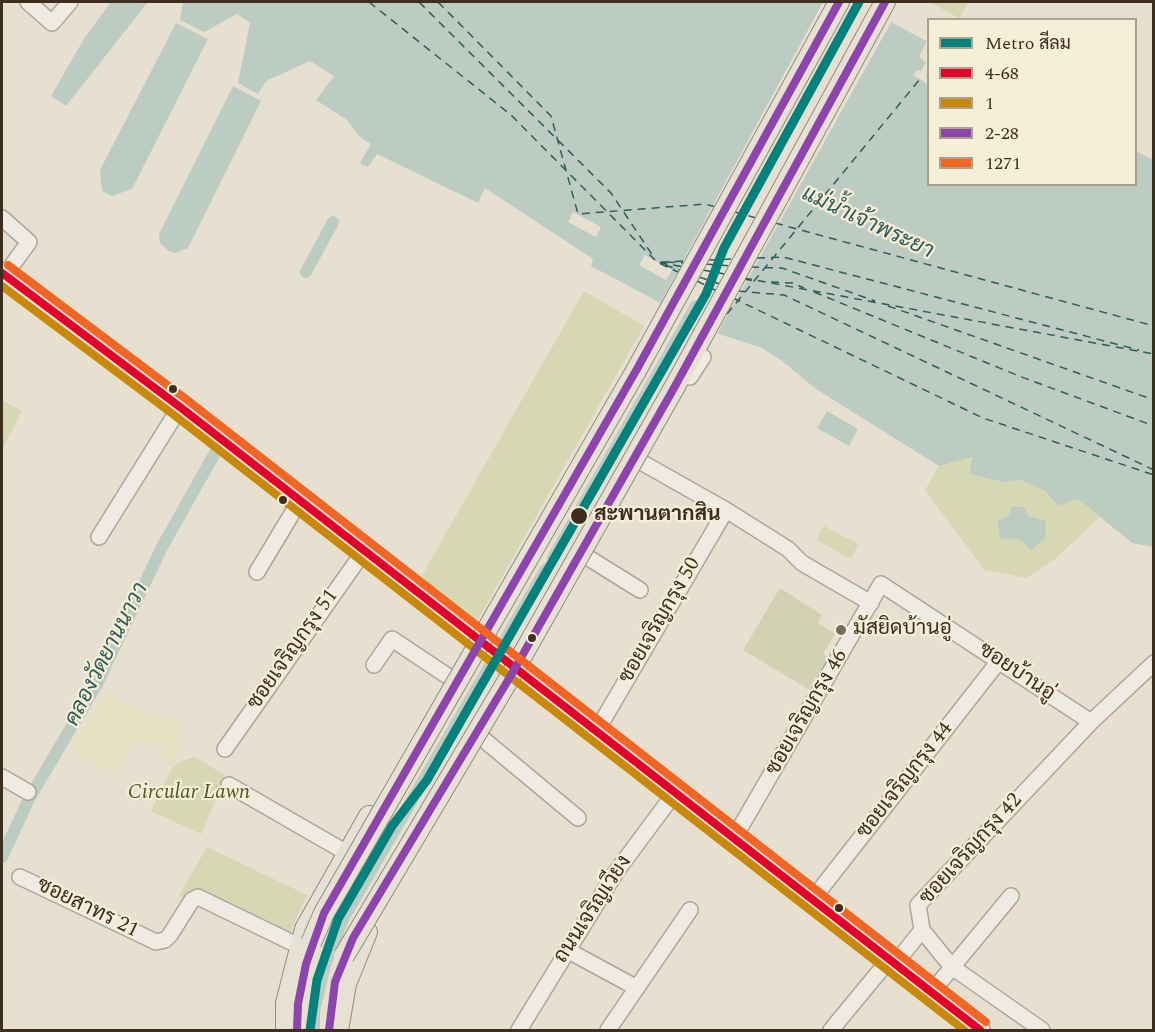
<!DOCTYPE html>
<html>
<head>
<meta charset="utf-8">
<style>
  body { margin:0 }
  #map { position:relative; width:1155px; height:1032px; overflow:hidden; background:#e7e0d1; font-family:Spectral,Sarabun,serif }
  canvas { display:block }
  .frame { position:absolute; inset:0; border:3px solid #3d2e20; pointer-events:none }
  .legend { position:absolute; left:927px; top:18px; width:210px; height:168px; box-sizing:border-box; background:#f7eed8; border:2px solid #ada18e; margin:0; padding:8px 10px; list-style:none; font-size:18px; color:#3d2e20 }
  .legend li { display:flex; align-items:center; gap:12px; height:30px }
  .legend b { width:30px; border:2px solid #ada18e }
</style>
</head>
<body>
<div id="map">
<canvas width="1155" height="1032"></canvas>
<div class="frame"></div>
<ul class="legend">
<li><b style="height:8px;background:#02817d"></b>Metro สีลม</li>
<li><b style="height:8px;background:#e4002b"></b>4-68</li>
<li><b style="height:8px;background:#c88808"></b>1</li>
<li><b style="height:8px;background:#8e44ad"></b>2-28</li>
<li><b style="height:8px;background:#f26522"></b>1271</li>
</ul>
</div>
<script>
const c = document.querySelector('canvas').getContext('2d');
c.lineJoin = 'round';
function fillPath(path, color) { c.fillStyle = color; c.fill(path, 'evenodd'); }
const shape = rows => new Path2D(rows.map(r => 'M' + r).join(''));
function strokePath(path, color, width, dash) { c.strokeStyle = color; c.lineWidth = width; c.lineCap = dash ? 'butt' : 'round'; c.setLineDash(dash || []); c.stroke(path); }
function write(font, color, halo, rows, align = 'center') {
  c.font = font + ' Spectral,Sarabun,serif'; c.lineWidth = 4.5; c.setLineDash([]); c.textBaseline = 'middle'; c.strokeStyle = halo; c.fillStyle = color; for (const [text, x, y, turn = 0] of rows) {
    c.save(); c.translate(x, y); c.rotate((+turn || 0) * Math.PI / 180); c.textAlign = isNaN(turn) ? turn : align; if (halo) c.strokeText(text, 0, 0); c.fillText(text, 0, 0); c.restore();
  }
}
const farmland = shape([
  [104,695,183,726,174,744,183,748,173,767,159,755,166,744,135,741,115,775,69,750]
]);
const green = shape([
  [929,2,969,2,959,18],
  [584,291,644,326,477,621,421,577],
  [2,400,22,411,2,450],
  [974,457,969,473,1004,482,1021,480,1045,491,1058,506,1078,499,1100,517,1055,559,1027,578,984,570,925,490,939,466],
  [824,526,858,544,851,559,816,540],
  [195,757,224,775,223,783,201,834,151,811,173,767,182,761],
  [207,847,307,895,289,935,179,896]
]);
const cemetery = shape([
  [780,588,822,615,818,623,835,634,823,654,829,658,808,689,743,650]
]);
const water = shape([
  [111,2,148,2,66,106,51,96,85,37],
  [183,2,854,2,928,42,928,184,1136,184,1136,151,1153,160,1153,547,1132,543,1078,499,1058,506,1045,491,1021,480,1004,482,969,474,973,457,939,466,816,389,782,361,762,348,719,334,591,266,593,259,485,188,478,203,377,154,368,167,360,163,371,144,360,137,347,120,316,100,334,76,310,61,266,81,258,94,238,83,250,23,237,14,204,32,180,20],
  [176,23,208,39,132,189,112,196,102,191,100,170],
  [233,86,261,101,188,248,175,253,167,250,160,243,159,234],
  [827,411,858,429,849,446,817,428],
  [1011,507,1024,507,1029,517,1046,521,1045,538,1031,550,1021,540,1000,538,998,521,1009,515]
]);
const pier = shape([
  [823,2,860,2,893,19,716,336,659,305],
  [927,41,928,70,926,75,928,84,913,75,917,70,921,71,926,62,919,57],
  [573,212,601,227,596,237,568,222],
  [645,255,672,270,666,280,639,265]
]);
const canal = shape([
  [306,272,333,222],
  [553,558,696,306],
  [2,857,30,797,97,684,162,547,215,453],
  [314,1030,314,1012,325,965,343,919,546,569]
]);
const ferry = shape([
  [369,2,511,115,657,262],
  [419,2,611,193,653,256],
  [438,2,551,116,578,214,705,204,716,207],
  [735,212,756,218],
  [775,223,1154,326],
  [757,258,783,257,1139,350],
  [709,260,734,259],
  [661,262,686,261],
  [667,262,686,263],
  [706,264,731,266],
  [665,265,680,270],
  [751,267,782,268,875,301],
  [703,270,725,274],
  [680,273,657,262,684,267],
  [699,277,720,284],
  [744,278,1154,354],
  [744,279,754,281],
  [697,281,717,291],
  [771,282,793,283,804,288],
  [738,291,784,295,1154,470],
  [814,292,1019,376,1154,426],
  [733,298,983,418,1154,475],
  [888,306,1154,400],
  [727,314,920,79]
]);
const minor = shape([
  [28,2,52,23,70,2],
  [2,218,29,242,5,275],
  [690,377,703,357],
  [641,462,726,510,788,549,802,563,871,603],
  [99,537,180,407],
  [587,557,640,590],
  [257,572,299,502],
  [374,665,392,639,449,677],
  [596,732,726,510],
  [483,739,578,818],
  [225,749,364,551],
  [2,777,28,792],
  [229,785,347,853],
  [733,840,881,584,1091,722],
  [20,877,156,942,165,940,170,935,192,900,198,897,299,946],
  [812,900,999,661],
  [567,950,637,988],
  [894,965,922,930],
  [930,994,1011,896],
  [519,1030,616,872,674,794],
  [608,1030,690,910],
  [831,1030,888,961],
  [1042,1030,952,967,922,930,918,905,1091,722,1154,663]
]);
const major = shape([
  [2,273,180,407,980,1030],
  [637,369,839,2],
  [674,388,885,2],
  [286,1030,286,1003,305,929,369,816],
  [338,1030,346,984,367,932]
]);
const majorBridge = shape([
  [311,943,324,913,637,369],
  [344,956,510,677,674,388]
]);
const bus1 = shape([
  [2,273,180,407,980,1030]
]);
const bus2 = shape([
  [2,286,174,415,964,1030]
]);
const bus3 = shape([
  [297,1030,298,1004,306,964,324,913,637,369,839,2],
  [329,1030,335,982,353,938,510,677,674,388,885,2]
]);
const bus4 = shape([
  [8,265,186,399,986,1022]
]);
const metro1 = shape([
  [310,1030,317,980,338,919,392,826,427,780,706,294,724,248,859,2]
]);
const markers = [
  [173,389,5,"#3d2e20"],
  [283,500,5,"#3d2e20"],
  [579,516,9,"#3d2e20"],
  [841,630,6,"#786c5e"],
  [532,638,5,"#3d2e20"],
  [839,908,5,"#3d2e20"]
];
const stopNames = [
  ["สะพานตากสิน",594,516]
];
const streetNames = [
  ["ซอยเจริญกรุง 50",661,621,-60],
  ["ซอยเจริญกรุง 51",294,650,-55],
  ["ซอยบ้านอู่",1016,673,34],
  ["ซอยเจริญกรุง 46",808,713,-60],
  ["ซอยเจริญกรุง 44",906,781,-52],
  ["ซอยเจริญกรุง 42",972,850,-48],
  ["ซอยสาทร 21",87,909,26],
  ["ถนนเจริญเวียง",594,910,-57]
];
const poiNames = [
  ["มัสยิดบ้านอู่",853,630]
];
const parkNames = [
  ["Circular Lawn",189,794]
];
const waterNames = [
  ["แม่น้ำเจ้าพระยา",867,224,25],
  ["คลองวัดยานนาวา",108,655,-63]
];
fillPath(farmland, '#e6dfc2');
fillPath(green, '#d6d7b3');
fillPath(cemetery, '#d1d1b3');
fillPath(water, '#bcccc2');
fillPath(pier, '#e7e0d1');
strokePath(canal, '#bcccc2', 12);
strokePath(ferry, '#2f5d5a', 1.5, [8, 6]);
strokePath(minor, '#ada599', 18);
strokePath(major, '#928b80', 22);
strokePath(minor, '#efebe3', 15);
strokePath(major, '#e6e1d4', 20);
strokePath(majorBridge, '#928b80', 22, []);
strokePath(majorBridge, '#e6e1d4', 20);
strokePath(bus1, '#e4002b', 8);
strokePath(bus2, '#c88808', 8);
strokePath(bus3, '#8e44ad', 8);
strokePath(bus4, '#f26522', 8);
strokePath(metro1, '#02817d', 9);
for (const [x, y, r, color] of markers) { const dot = new Path2D(); dot.arc(x, y, r, 0, 2 * Math.PI); c.fillStyle = color; c.fill(dot); strokePath(dot, '#f7eed8', 2); }
write('bold 21px', '#3d2e20', '#f7eed8', stopNames, 'left');
write('21px', '#3d2e20', '#f7eed8', streetNames);
write('21px', '#3d2e20', '#f7eed8', poiNames, 'left');
write('italic 21px', '#4d5a26', '#f7eed8', parkNames);
write('italic 22px', '#2f5d5a', '#f7eed8', waterNames);
</script>
</body>
</html>
